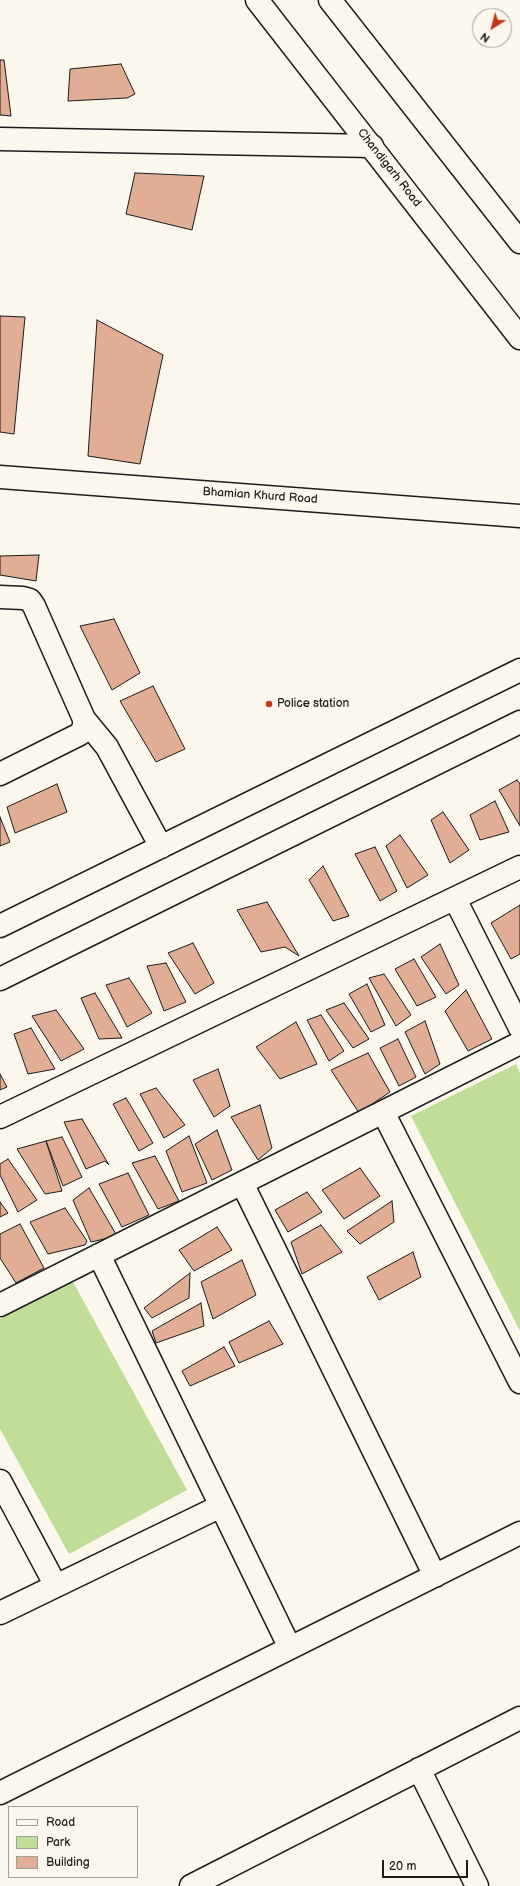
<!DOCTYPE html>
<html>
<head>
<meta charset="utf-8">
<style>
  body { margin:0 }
  #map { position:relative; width:520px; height:1886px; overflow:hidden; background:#fbf7ec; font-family:"Balsamiq Sans",sans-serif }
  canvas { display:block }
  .legend { position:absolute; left:8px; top:1806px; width:130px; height:72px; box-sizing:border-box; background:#fbf7ec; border:1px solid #a29f99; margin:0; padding:5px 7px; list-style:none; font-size:12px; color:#1c1c1c }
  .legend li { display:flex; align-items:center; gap:8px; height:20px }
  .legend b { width:20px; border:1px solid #a29f99 }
  .north { position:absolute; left:472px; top:8px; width:40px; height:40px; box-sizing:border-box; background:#fbf7ec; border:1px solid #a29f99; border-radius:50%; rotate:216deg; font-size:11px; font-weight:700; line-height:16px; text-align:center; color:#1c1c1c }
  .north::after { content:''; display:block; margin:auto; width:14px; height:18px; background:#c8321e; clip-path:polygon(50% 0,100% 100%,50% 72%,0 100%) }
  .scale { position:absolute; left:382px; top:1860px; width:86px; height:18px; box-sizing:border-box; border:2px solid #1c1c1c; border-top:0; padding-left:5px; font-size:12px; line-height:14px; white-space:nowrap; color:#1c1c1c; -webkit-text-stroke:3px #fbf7ec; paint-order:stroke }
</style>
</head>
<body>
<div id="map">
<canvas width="520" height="1886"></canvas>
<ul class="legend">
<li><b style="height:5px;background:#fbf7ec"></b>Road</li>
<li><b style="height:11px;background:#c0de97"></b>Park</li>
<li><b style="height:11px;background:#e1ad94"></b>Building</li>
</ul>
<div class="north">N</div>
<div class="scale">20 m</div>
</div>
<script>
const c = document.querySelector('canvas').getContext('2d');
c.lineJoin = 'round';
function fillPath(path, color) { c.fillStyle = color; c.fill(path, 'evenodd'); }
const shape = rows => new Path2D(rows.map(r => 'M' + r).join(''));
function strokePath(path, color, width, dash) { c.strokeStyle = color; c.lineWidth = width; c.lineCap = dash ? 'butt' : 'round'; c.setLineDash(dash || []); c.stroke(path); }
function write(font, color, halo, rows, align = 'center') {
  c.font = font + ' "Balsamiq Sans",sans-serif'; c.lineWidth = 3.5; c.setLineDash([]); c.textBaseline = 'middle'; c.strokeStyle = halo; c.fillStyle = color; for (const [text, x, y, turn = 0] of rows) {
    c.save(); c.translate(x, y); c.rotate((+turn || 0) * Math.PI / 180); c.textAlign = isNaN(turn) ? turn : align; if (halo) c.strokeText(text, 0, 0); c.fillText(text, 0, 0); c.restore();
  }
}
const green = shape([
  [516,1064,520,1073,520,1331,411,1116],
  [72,1280,187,1490,69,1554,0,1429,0,1319]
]);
const building = shape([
  [0,60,4,60,11,116,0,115,0,60],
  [121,64,135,94,127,98,68,101,70,69,121,64],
  [135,173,204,176,192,230,126,214,135,173],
  [0,316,25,317,14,434,0,432,0,316],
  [97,320,163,355,140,464,88,456,97,320],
  [39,555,36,581,0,575,0,556,39,555],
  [114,619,140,673,112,690,80,626,114,619],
  [153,686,185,749,156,762,120,701,153,686],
  [517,780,520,784,520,826,499,790,517,780],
  [57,784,67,812,15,833,7,807,57,784],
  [495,801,509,832,480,840,470,815,495,801],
  [443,812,469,850,450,863,431,820,443,812],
  [0,817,10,842,0,846,0,817],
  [400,835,428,875,407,888,386,846,400,835],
  [375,847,397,891,380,901,355,854,375,847],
  [323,866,349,916,333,921,309,880,323,866],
  [267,902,299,956,285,947,261,952,237,910,267,902],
  [520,905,520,954,511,959,491,923,520,905],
  [193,943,214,983,195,994,168,953,193,943],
  [440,944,459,985,446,994,421,957,440,944],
  [414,959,436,997,417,1006,395,969,414,959],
  [166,963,186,1002,164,1011,147,966,166,963],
  [384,974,411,1015,396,1026,369,978,384,974],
  [129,978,152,1013,127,1027,106,985,129,978],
  [367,984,385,1025,371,1032,349,994,367,984],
  [466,990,492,1039,468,1051,445,1011,466,990],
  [95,993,122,1038,99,1039,81,998,95,993],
  [344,1003,369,1039,353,1048,326,1010,344,1003],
  [56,1010,84,1049,61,1061,32,1016,56,1010],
  [321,1015,344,1051,329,1061,307,1020,321,1015],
  [425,1021,440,1064,425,1074,405,1032,425,1021],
  [296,1022,317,1064,280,1079,256,1047,296,1022],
  [31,1028,55,1069,28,1074,14,1034,31,1028],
  [398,1039,416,1077,399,1086,380,1048,398,1039],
  [368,1053,390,1092,359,1113,331,1070,368,1053],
  [218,1069,230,1106,214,1117,193,1080,218,1069],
  [0,1074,7,1087,0,1090,0,1074],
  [156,1088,185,1125,164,1138,140,1094,156,1088],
  [126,1098,153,1143,139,1151,113,1104,126,1098],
  [260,1105,272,1148,258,1160,231,1117,260,1105],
  [82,1119,109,1165,105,1161,86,1169,64,1122,82,1119],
  [217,1130,232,1170,212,1180,195,1144,217,1130],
  [189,1136,207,1183,182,1192,166,1151,189,1136],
  [62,1137,82,1177,63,1186,46,1141,62,1137],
  [46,1141,62,1191,45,1194,17,1149,46,1141],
  [155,1156,179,1201,158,1209,132,1163,155,1156],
  [8,1159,37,1200,18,1212,0,1175,0,1164,8,1159],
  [360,1168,380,1196,344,1219,322,1190,360,1168],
  [128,1173,149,1215,122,1227,99,1184,128,1173],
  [89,1188,117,1236,91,1242,73,1200,89,1188],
  [307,1192,322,1212,288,1232,275,1210,307,1192],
  [392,1201,394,1222,360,1244,347,1231,392,1201],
  [0,1202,8,1213,0,1217,0,1202],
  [65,1208,87,1241,85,1245,48,1254,30,1222,65,1208],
  [20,1224,44,1268,16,1283,0,1258,0,1234,20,1224],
  [321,1225,342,1252,302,1274,291,1242,321,1225],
  [217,1227,232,1250,194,1271,179,1250,217,1227],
  [413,1252,421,1277,379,1300,367,1277,413,1252],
  [242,1260,256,1295,213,1319,201,1282,242,1260],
  [190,1273,189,1298,152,1318,144,1308,190,1273],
  [201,1303,204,1326,156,1343,152,1331,201,1303],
  [269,1321,283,1344,239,1363,229,1342,269,1321],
  [224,1347,235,1366,190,1386,182,1371,224,1347]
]);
const minor = shape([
  [0,139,372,146],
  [0,477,520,516],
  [0,597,23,598,30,600,34,606,84,719,84,727,80,734,0,774],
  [84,719,107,747,161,847],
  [455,899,520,1028],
  [0,926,520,670],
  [0,979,520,722],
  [383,1112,520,1382],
  [0,1117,520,867],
  [242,1183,435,1576],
  [99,1255,290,1648],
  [0,1305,520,1043],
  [0,1481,56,1586],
  [0,1613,221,1506],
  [419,1769,477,1886],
  [0,1793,520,1533],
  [191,1886,520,1718]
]);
const major = shape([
  [257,0,520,338],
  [330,0,520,242]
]);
const markers = [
  [269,704,4,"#c8321e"]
];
const streetNames = [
  ["Chandigarh Road",389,168,52],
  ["Bhamian Khurd Road",260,496,4]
];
const poiNames = [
  ["Police station",277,704]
];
fillPath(green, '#c0de97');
fillPath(building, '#e1ad94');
strokePath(building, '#1c1c1c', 1);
strokePath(minor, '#1c1c1c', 25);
strokePath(major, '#1c1c1c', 25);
strokePath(minor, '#fbf7ec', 22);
strokePath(major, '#fbf7ec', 22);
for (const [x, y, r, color] of markers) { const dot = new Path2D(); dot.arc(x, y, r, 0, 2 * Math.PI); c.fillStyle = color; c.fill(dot); strokePath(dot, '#fbf7ec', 1.5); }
write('12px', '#1c1c1c', '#fbf7ec', streetNames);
write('12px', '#1c1c1c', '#fbf7ec', poiNames, 'left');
</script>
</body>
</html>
